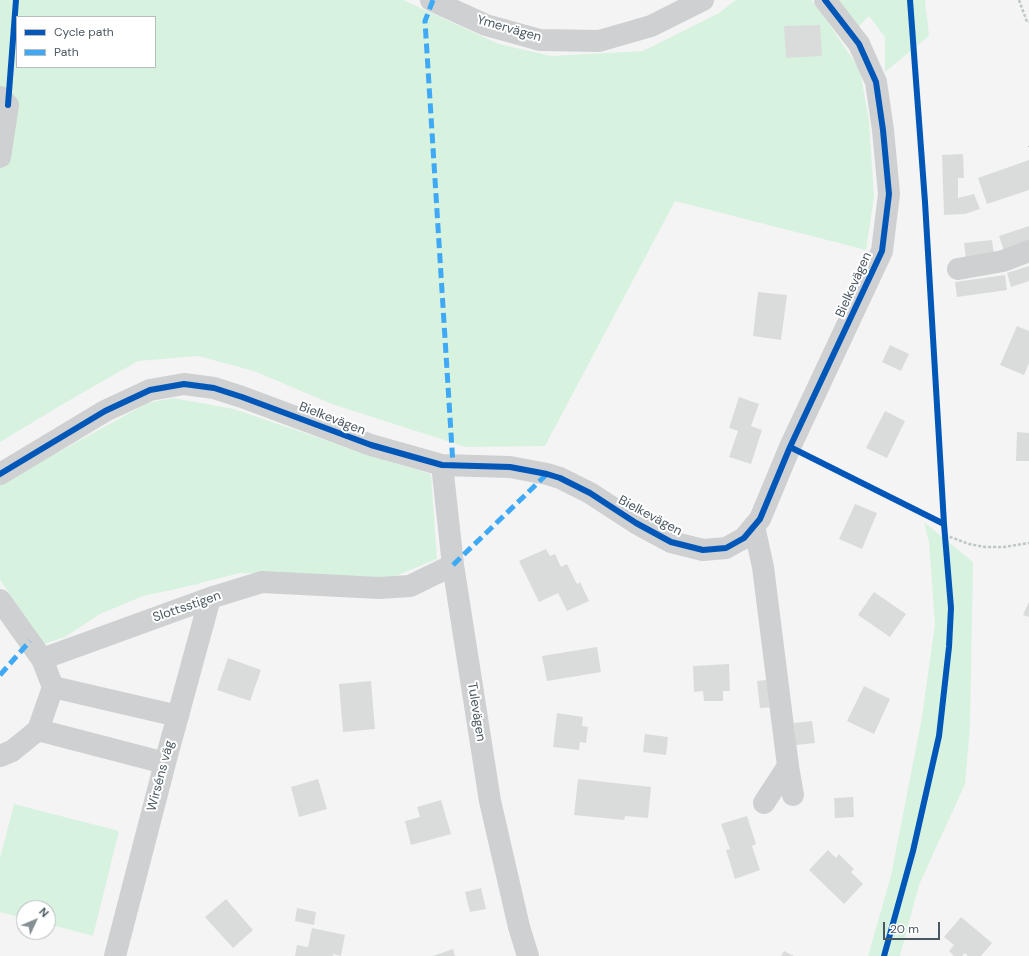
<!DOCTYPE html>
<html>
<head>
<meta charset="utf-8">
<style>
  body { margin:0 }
  #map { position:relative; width:1029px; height:956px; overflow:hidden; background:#f4f4f4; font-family:"DM Sans",sans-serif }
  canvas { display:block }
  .legend { position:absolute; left:16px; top:16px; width:140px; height:52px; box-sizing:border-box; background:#fff; border:1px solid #b7bcc0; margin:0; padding:5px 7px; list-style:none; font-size:12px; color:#4a5861 }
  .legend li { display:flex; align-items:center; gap:8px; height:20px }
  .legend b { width:20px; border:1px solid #b7bcc0 }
  .north { position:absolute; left:16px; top:900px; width:40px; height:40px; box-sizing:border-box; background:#fff; border:1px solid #b7bcc0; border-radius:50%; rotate:46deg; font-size:11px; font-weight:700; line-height:16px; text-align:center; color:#4a5861 }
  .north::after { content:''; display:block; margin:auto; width:14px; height:18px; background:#868f94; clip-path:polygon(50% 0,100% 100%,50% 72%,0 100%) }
  .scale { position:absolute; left:883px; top:922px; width:57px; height:18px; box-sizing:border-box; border:2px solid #4a5861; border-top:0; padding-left:5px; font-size:12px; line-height:14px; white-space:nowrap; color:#4a5861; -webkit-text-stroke:3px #fff; paint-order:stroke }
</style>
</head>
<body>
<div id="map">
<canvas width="1029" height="956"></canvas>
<ul class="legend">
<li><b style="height:5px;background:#0057b8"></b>Cycle path</li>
<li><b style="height:5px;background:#3fa9f5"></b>Path</li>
</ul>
<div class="north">N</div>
<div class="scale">20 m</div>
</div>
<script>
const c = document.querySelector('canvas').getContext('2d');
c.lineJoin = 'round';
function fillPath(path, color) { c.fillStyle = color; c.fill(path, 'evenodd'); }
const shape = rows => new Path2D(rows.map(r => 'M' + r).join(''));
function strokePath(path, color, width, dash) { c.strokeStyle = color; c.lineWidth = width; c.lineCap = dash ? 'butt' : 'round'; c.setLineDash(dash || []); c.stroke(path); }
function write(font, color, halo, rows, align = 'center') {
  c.font = font + ' "DM Sans",sans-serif'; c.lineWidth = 4; c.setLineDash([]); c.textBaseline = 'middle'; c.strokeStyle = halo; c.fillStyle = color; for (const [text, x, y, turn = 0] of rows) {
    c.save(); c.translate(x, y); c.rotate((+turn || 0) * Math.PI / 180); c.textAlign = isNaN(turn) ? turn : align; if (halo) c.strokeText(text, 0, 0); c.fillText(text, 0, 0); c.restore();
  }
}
const green = shape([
  [0,0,403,0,499,44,551,56,643,51,719,13,736,0,811,0,819,9,860,70,869,121,874,197,866,250,675,201,545,446,466,447,332,404,254,371,198,356,138,361,68,401,0,442],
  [17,17,155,17,155,67,17,67],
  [836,0,925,0,929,36,885,72,885,37,869,16,859,26],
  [173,398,234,409,372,456,431,474,437,559,391,578,298,574,240,573,185,587,143,596,100,614,65,637,44,644,0,580,0,484,148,403],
  [924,522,973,562,970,727,965,784,919,885,900,956,868,956,891,876,922,717,935,624,929,542],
  [14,804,119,831,93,936,48,924,48,908,24,908,24,918,0,912,0,858]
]);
const building = shape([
  [820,25,822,56,786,58,784,26],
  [963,154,964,178,958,178,958,198,974,194,980,209,965,214,944,215,942,155],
  [1029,160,1029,190,987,204,978,178],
  [1029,226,1029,242,1004,251,999,236],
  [992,240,994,255,966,259,964,243],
  [1029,266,1029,281,1011,287,1007,273],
  [1005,275,1007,290,957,297,955,282],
  [758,292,787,295,781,340,753,336],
  [1017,326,1029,331,1029,363,1024,375,1000,365],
  [890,345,909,354,901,371,882,362],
  [739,397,759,404,751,426,762,430,751,464,729,457,738,431,729,428],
  [885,411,905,421,887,458,866,448],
  [1017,432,1029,433,1029,461,1016,461],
  [855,504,877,513,862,549,839,539],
  [546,549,550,556,555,554,561,567,567,564,577,584,580,582,589,601,567,611,558,593,539,602,519,561],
  [874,592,906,614,890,637,858,615],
  [1029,602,1029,617,1023,615],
  [597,647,601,672,547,681,542,656],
  [228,658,261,670,250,701,217,690],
  [729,664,730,691,723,691,723,701,704,701,703,691,694,692,693,666],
  [773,679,776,707,760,708,757,681],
  [371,681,375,729,343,732,339,684],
  [864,686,890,699,874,734,847,721],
  [557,713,583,717,582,726,588,727,586,743,580,742,579,750,553,747],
  [812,721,815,743,796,745,794,723],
  [645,734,668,737,666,755,643,752],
  [318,779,327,809,299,817,291,787],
  [578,779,651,787,648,818,625,816,624,820,574,815],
  [853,797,854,817,835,818,834,798],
  [441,800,451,834,411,845,405,821,420,817,417,807],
  [747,816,756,844,752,846,760,870,735,879,726,850,730,849,721,824],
  [828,850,836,858,839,854,854,869,851,872,863,884,844,904,809,870],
  [481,888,486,909,470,912,465,892],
  [226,899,253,930,233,948,205,917],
  [297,908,316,912,314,925,295,921],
  [961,917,992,943,981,956,968,956,965,953,962,956,954,956,949,951,954,945,944,937],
  [312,928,345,935,341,956,333,954,333,956,295,956,297,945,308,947],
  [453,949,455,956,433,956],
  [784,951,794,956,781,956]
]);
const path = shape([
  [1019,0,1027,22,1029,22],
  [1029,146,1029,147],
  [945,535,969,544,985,547,1004,547,1029,543]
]);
const minor = shape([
  [431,0,486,25,540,40,599,41,651,26,703,0],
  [0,97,8,105,0,157],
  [958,269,1003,261,1029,251],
  [442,465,453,565,490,801,519,927,528,956],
  [0,474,105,411,150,390,184,384,214,388,242,397,371,445,442,465,510,467,547,474,560,478,590,493,636,523,671,542,703,550,726,548,744,538,760,519,790,447,882,251,889,194,883,130,876,82,859,44,825,0],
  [754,526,763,567,788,766,764,803],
  [0,600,42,659],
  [53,687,178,716],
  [38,730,165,763],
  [0,756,12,751,38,730,53,687,42,659,210,598,262,582,379,588,410,586,453,565],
  [788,766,793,795],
  [115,956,165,763,210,598]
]);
const quiet = shape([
  [433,0,425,21,453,465],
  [453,565,547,474],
  [0,675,30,641]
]);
const cycleway = shape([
  [8,105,16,0],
  [790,447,944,524],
  [0,474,105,411,150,390,184,384,214,388,242,397,371,445,442,465,510,467,547,474,560,478,590,493,636,523,671,542,703,550,726,548,744,538,760,519,790,447,882,251,889,194,883,130,876,82,859,44,825,0],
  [884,956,913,851,939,736,949,647,951,608,944,524,925,202,910,0]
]);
const streetNames = [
  ["Ymervägen",509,29,16],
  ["Bielkevägen",854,285,-66],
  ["Bielkevägen",332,419,21],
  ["Bielkevägen",650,516,28],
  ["Slottsstigen",187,607,-19],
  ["Tulevägen",476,712,81],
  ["Wirséns väg",161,776,-75]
];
fillPath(green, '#d8f2e0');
fillPath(building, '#dadcdc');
strokePath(path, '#bbc8c3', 2.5, [3, 2]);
strokePath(minor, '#ced0d2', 22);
strokePath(quiet, '#3fa9f5', 5, [10, 5]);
strokePath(cycleway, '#0057b8', 6);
write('13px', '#4a5861', '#fff', streetNames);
</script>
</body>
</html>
